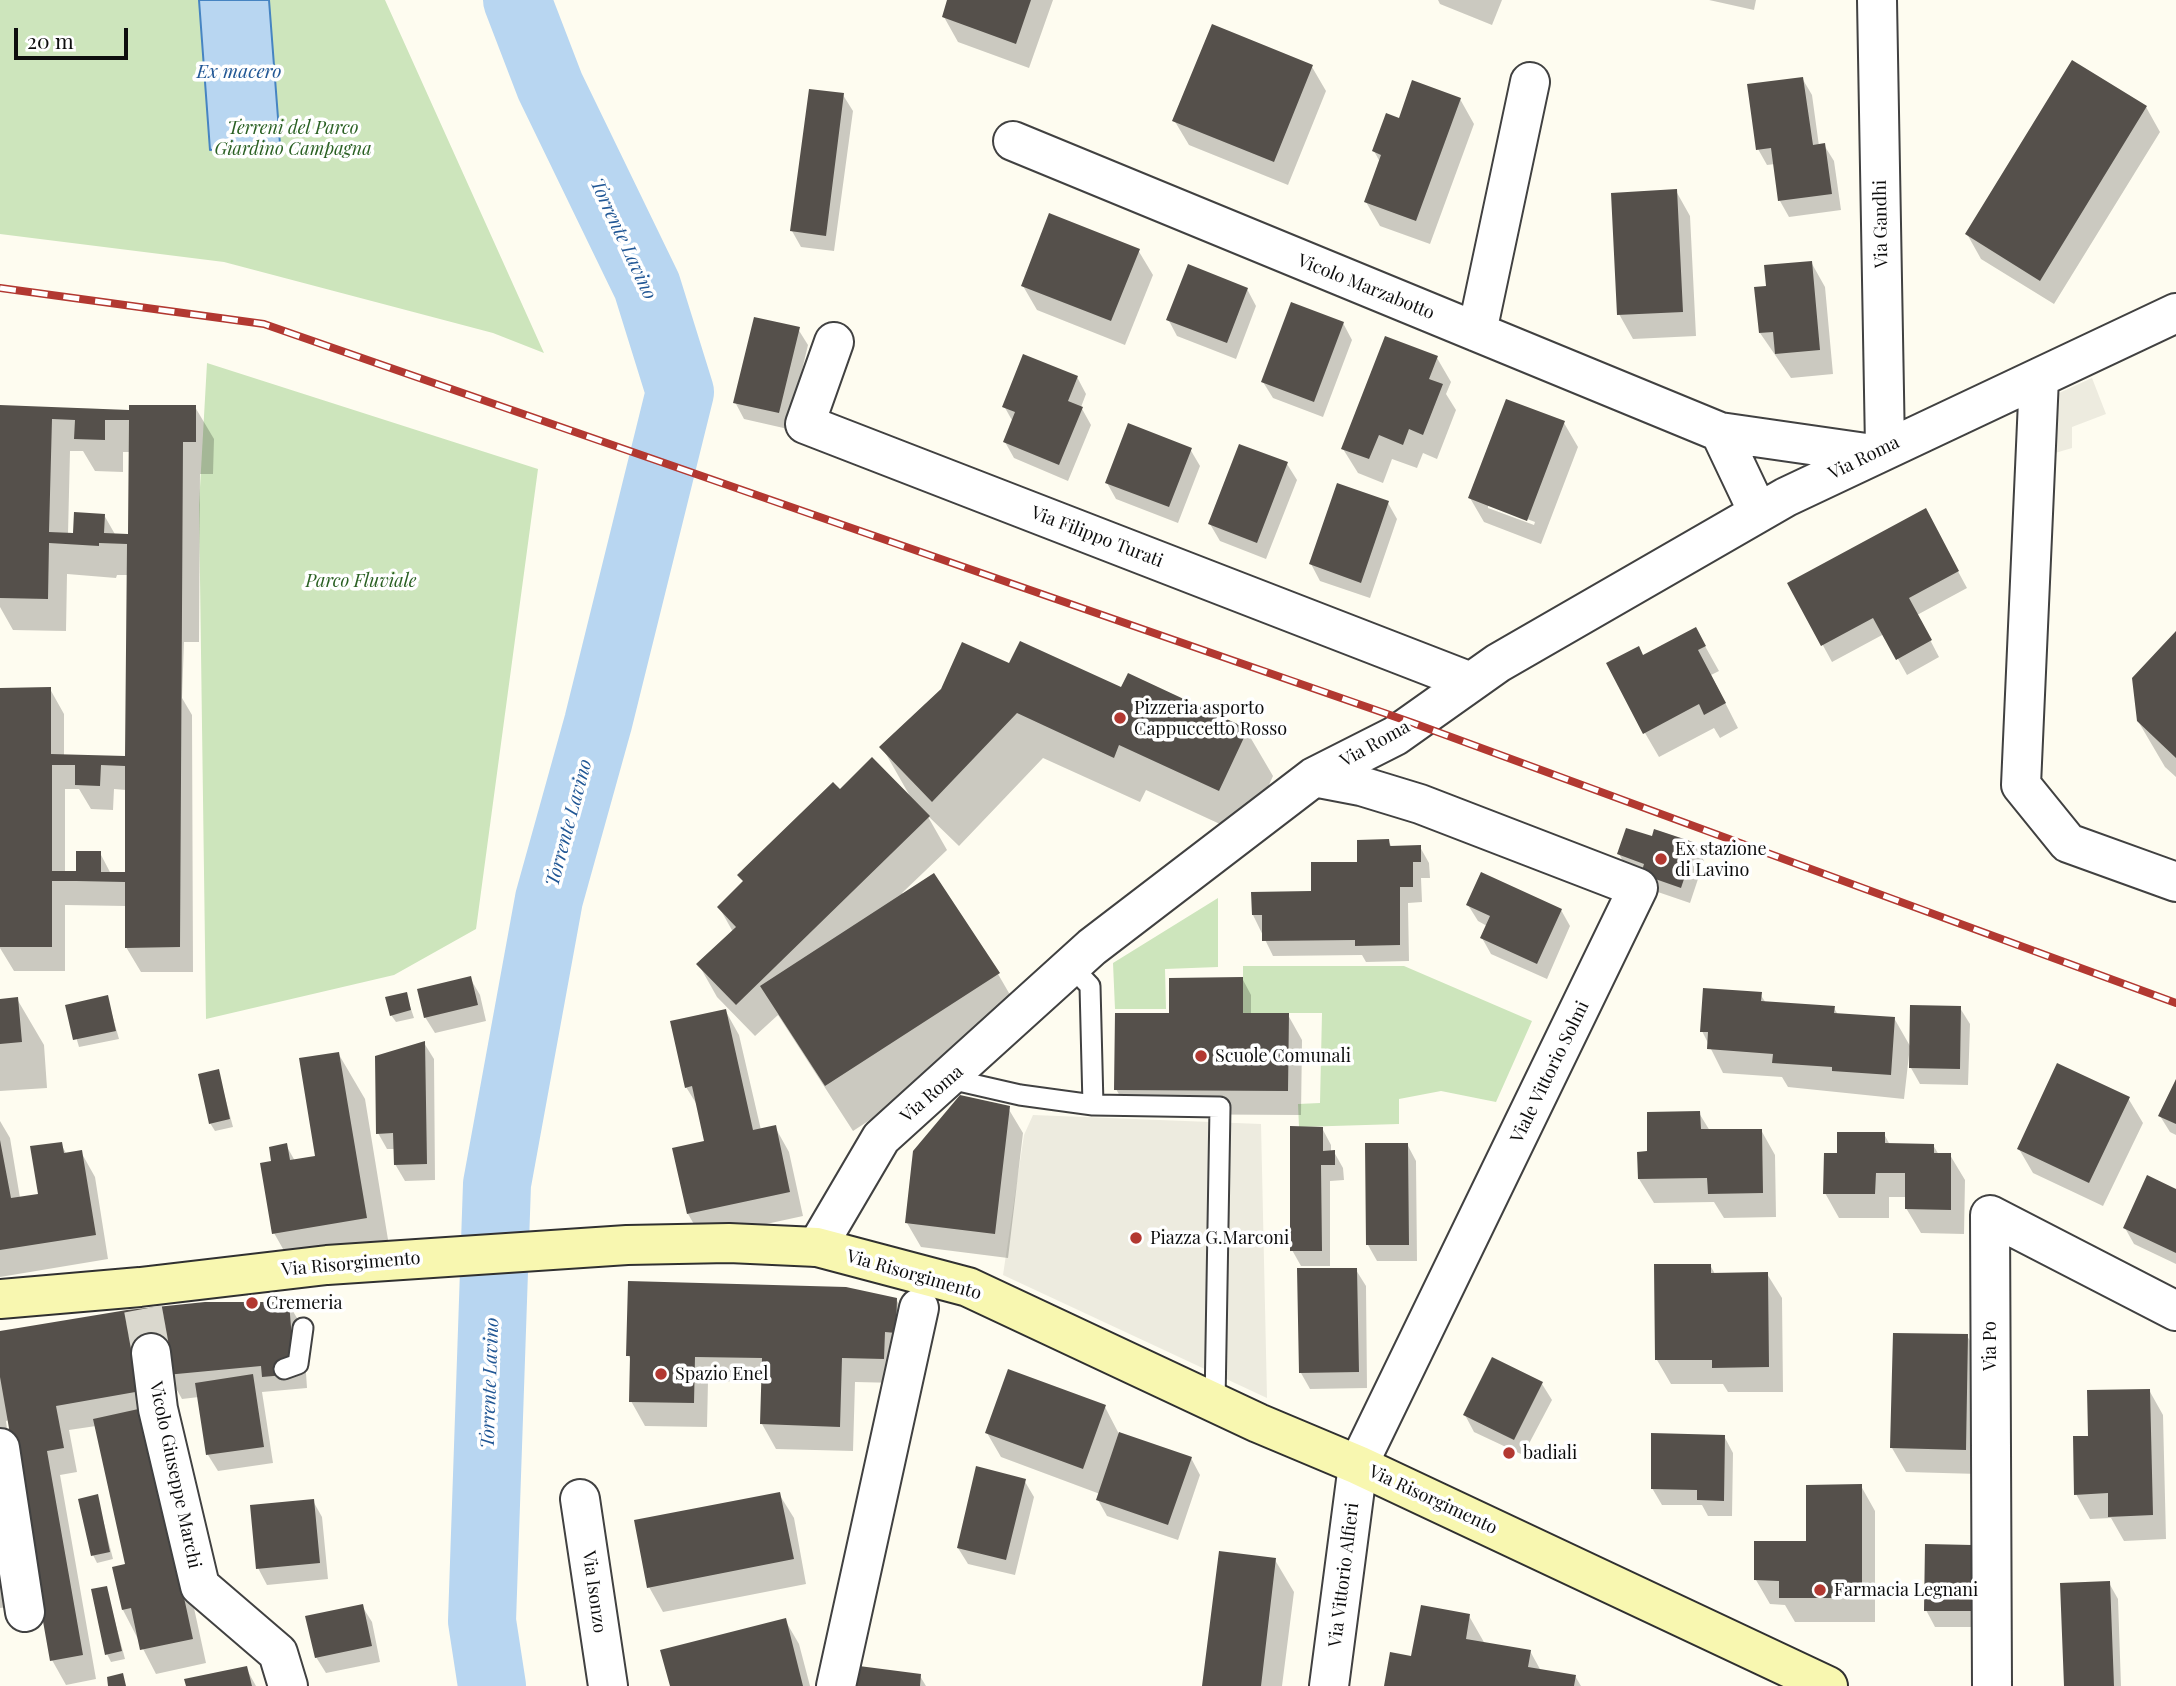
<!DOCTYPE html>
<html>
<head>
<meta charset="utf-8">
<style>
  body { margin:0 }
  #map { position:relative; width:2176px; height:1686px; overflow:hidden; background:#fefcf0; font-family:"Playfair Display",serif }
  canvas { display:block }
  .scale { position:absolute; left:14px; top:28px; width:114px; height:32px; box-sizing:border-box; border:4px solid #0e0e0e; border-top:0; padding-left:9px; font-size:21px; line-height:24px; white-space:nowrap; color:#0e0e0e; -webkit-text-stroke:5px #fff; paint-order:stroke }
</style>
</head>
<body>
<div id="map">
<canvas width="2176" height="1686"></canvas>
<div class="scale">20 m</div>
</div>
<script>
const c = document.querySelector('canvas').getContext('2d');
c.lineJoin = 'round';
function fillPath(path, color) { c.fillStyle = color; c.fill(path, 'evenodd'); }
const shape = rows => new Path2D(rows.map(r => 'M' + r).join(''));
function strokePath(path, color, width, dash) { c.strokeStyle = color; c.lineWidth = width; c.lineCap = dash ? 'butt' : 'round'; c.setLineDash(dash || []); c.stroke(path); }
function write(font, color, halo, rows, align = 'center') {
  c.font = font + ' "Playfair Display",serif'; c.lineWidth = 7; c.setLineDash([]); c.textBaseline = 'middle'; c.strokeStyle = halo; c.fillStyle = color; for (const [text, x, y, turn = 0] of rows) {
    c.save(); c.translate(x, y); c.rotate((+turn || 0) * Math.PI / 180); c.textAlign = isNaN(turn) ? turn : align; if (halo) c.strokeText(text, 0, 0); c.fillText(text, 0, 0); c.restore();
  }
}
const green = shape([
  [0,0,385,0,544,353,493,333,224,262,0,234],
  [207,363,538,469,476,929,394,975,206,1019,199,505],
  [1218,898,1218,967,1165,969,1166,1009,1115,1009,1113,963],
  [1243,966,1404,966,1532,1021,1496,1102,1441,1091,1399,1099,1399,1124,1299,1127,1298,1104,1320,1103,1322,1013,1243,1013]
]);
const plaza = shape([
  [2092,378,2106,414,2072,427,2072,448,2045,456,2048,398],
  [1033,1115,1261,1124,1267,1398,1003,1275,1024,1135]
]);
const water = shape([
  [199,0,269,0,280,144,210,150,199,0]
]);
const shadow = shape([
  [949,0,1053,0,1029,68,958,42,944,17],
  [1438,0,1502,0,1492,25,1440,4],
  [1709,0,1756,0,1754,10],
  [1312,67,1326,91,1288,185,1189,145,1174,120],
  [1802,78,1812,95,1819,146,1824,145,1834,161,1841,210,1789,217,1780,201,1775,164,1767,165,1758,149],
  [843,95,853,111,834,251,801,247,792,231],
  [1460,99,1474,124,1430,244,1380,226,1366,202,1380,162,1374,151,1400,120],
  [2146,107,2160,132,2054,304,1981,259,1967,234],
  [1676,191,1690,216,1696,336,1633,339,1619,314],
  [1138,250,1153,275,1125,345,1037,310,1023,286],
  [1811,262,1825,287,1833,374,1791,378,1760,333],
  [1247,289,1256,306,1236,359,1177,336,1168,319],
  [1343,323,1352,340,1323,417,1273,398,1263,382],
  [798,329,808,345,788,429,744,419,735,402],
  [1437,358,1451,382,1446,394,1456,410,1437,459,1423,453,1417,468,1392,459,1383,483,1358,473,1343,449],
  [1077,377,1086,394,1081,407,1091,425,1068,481,1014,458,1005,442,1013,422,1004,406],
  [0,407,101,409,105,412,195,407,214,439,213,474,200,474,199,642,184,642,182,698,192,715,193,972,141,972,126,947,126,906,65,905,65,971,14,971,0,948,0,690,50,689,64,714,64,756,126,757,129,575,117,575,116,578,67,574,66,631,13,630,0,607],
  [70,451,83,451,95,471,123,472,123,452,131,452,130,536,116,536,104,515,75,534,68,534],
  [65,789,79,789,91,809,113,810,114,789,126,790,126,874,111,874,100,853,78,873,65,873],
  [1564,423,1578,447,1541,544,1484,522,1470,498],
  [1488,504,1535,522,1534,525,1488,508],
  [1190,449,1200,466,1178,523,1116,499,1107,483],
  [1287,464,1297,480,1266,559,1220,541,1210,524],
  [1388,503,1397,519,1370,598,1320,581,1311,564],
  [1934,527,1967,588,1917,615,1939,657,1907,675,1884,634,1832,662,1789,583],
  [1696,630,1719,671,1711,675,1738,728,1720,738,1714,728,1659,757,1645,733,1643,657],
  [2176,633,2176,777,2165,767,2138,721],
  [1010,665,1122,690,1246,730,1273,776,1246,836,1146,790,1140,802,1043,758,959,846,927,815,947,850,902,893,998,974,1024,1019,853,1131,778,1015,755,1036,717,997,699,965,733,932,719,907,839,791,911,798,882,747],
  [1653,838,1695,845,1704,861,1690,903,1652,890,1628,870,1619,854],
  [1388,841,1392,847,1420,847,1429,863,1430,878,1421,878,1422,902,1408,903,1409,961,1366,962,1362,955,1273,956,1253,915,1312,893],
  [1468,905,1561,910,1570,926,1547,979,1491,954,1482,938,1487,926,1478,921],
  [470,978,480,995,486,1021,435,1033,425,1017],
  [1242,978,1251,995,1251,1015,1288,1015,1302,1040,1301,1115,1130,1114,1116,1089,1172,1015],
  [406,994,414,1018,396,1022,391,1015],
  [1760,994,1766,1003,1834,1008,1838,1015,1894,1018,1910,1046,1904,1099,1788,1087,1782,1077,1723,1073,1702,1031],
  [107,997,119,1039,79,1047,67,1006],
  [17,999,44,1045,47,1088,0,1091,0,1001],
  [1960,1008,1970,1024,1968,1085,1920,1084,1911,1068],
  [725,1010,739,1035,761,1130,775,1127,789,1152,803,1216,702,1238,688,1214,706,1142,699,1108,686,1087],
  [424,1043,434,1059,435,1180,405,1181,395,1164,395,1149,387,1149,378,1133],
  [338,1053,365,1099,392,1264,300,1279,274,1233,286,1145,295,1161,317,1157],
  [218,1071,233,1127,215,1131,210,1123],
  [2176,1083,2176,1135,2170,1132,2160,1116],
  [2128,1098,2143,1123,2103,1206,2033,1173,2019,1149],
  [1008,1108,1023,1133,1008,1258,921,1247,907,1223],
  [1699,1113,1710,1131,1761,1130,1775,1155,1776,1217,1724,1218,1714,1202,1654,1203,1639,1179,1649,1153],
  [0,1121,10,1138,20,1198,40,1195,61,1144,67,1155,81,1152,95,1177,108,1259,0,1277],
  [1322,1128,1331,1145,1331,1152,1334,1152,1343,1168,1344,1180,1330,1181,1330,1266,1301,1266,1292,1250],
  [1884,1134,1890,1145,1933,1145,1939,1155,1950,1155,1965,1180,1964,1234,1921,1233,1906,1208,1906,1197,1889,1197,1889,1218,1839,1218,1825,1193,1839,1155],
  [1407,1144,1416,1161,1417,1261,1377,1261,1368,1245],
  [2176,1190,2176,1264,2134,1244,2125,1228],
  [1710,1265,1715,1274,1767,1274,1782,1298,1783,1392,1728,1392,1723,1384,1671,1384,1657,1360],
  [1299,1270,1356,1270,1366,1286,1367,1388,1310,1389,1301,1373],
  [896,1299,910,1324,898,1383,855,1382,853,1451,776,1449,762,1424,763,1382,708,1381,707,1427,645,1426,631,1401,632,1362,628,1355],
  [288,1303,303,1328,307,1388,262,1392,273,1463,218,1471,208,1455,199,1397,182,1399,168,1374,156,1434,206,1663,156,1674,123,1610,114,1568,127,1565,96,1426,69,1430,77,1472,60,1475,96,1679,66,1685,52,1660,9,1420,6,1421,14,1484,0,1486,0,1333],
  [1967,1336,1982,1360,1979,1474,1906,1472,1892,1448],
  [1542,1384,1552,1400,1523,1455,1474,1432,1465,1415],
  [2149,1390,2163,1415,2166,1539,2124,1541,2111,1518,2090,1519,2076,1494,2090,1437],
  [1105,1407,1119,1434,1191,1458,1200,1475,1178,1540,1107,1516,1098,1500,1100,1494,1001,1457,987,1433],
  [1724,1436,1733,1453,1732,1516,1708,1516,1702,1505,1662,1505,1652,1488],
  [1024,1480,1034,1497,1015,1575,968,1564,958,1548],
  [1861,1486,1875,1511,1875,1622,1795,1622,1785,1605,1770,1604,1756,1580,1808,1542],
  [779,1494,794,1518,806,1584,663,1612,649,1587],
  [97,1496,113,1559,97,1563,93,1555],
  [313,1501,322,1517,328,1579,267,1585,258,1568],
  [0,1509,35,1604,0,1608],
  [1971,1547,1980,1563,1979,1627,1935,1627,1926,1610],
  [1275,1560,1294,1592,1282,1686,1204,1686],
  [2109,1583,2118,1599,2121,1686,2065,1686],
  [106,1588,125,1659,111,1662,107,1654],
  [362,1606,372,1622,380,1662,326,1673,316,1657],
  [1469,1616,1485,1644,1530,1651,1541,1671,1575,1676,1581,1686,1386,1686,1413,1658],
  [785,1620,799,1644,810,1686,672,1686],
  [246,1668,256,1686,187,1686],
  [920,1676,926,1686,858,1686]
]);
const river = shape([
  [492,1686,482,1621,497,1184,549,899,598,723,680,392,647,286,550,86,517,0]
]);
const building = shape([
  [947,0,1031,0,1016,44,942,17],
  [1212,24,1313,65,1274,162,1172,121],
  [2072,60,2147,106,2040,281,1965,234],
  [1803,77,1813,145,1825,143,1832,194,1778,201,1771,148,1756,150,1747,84],
  [1412,80,1461,98,1416,221,1364,202,1381,155,1372,151,1386,113,1399,118],
  [809,89,844,93,826,236,790,231],
  [1677,189,1683,312,1617,315,1611,193],
  [1049,213,1140,249,1111,321,1021,286],
  [1812,261,1820,350,1775,354,1773,332,1759,333,1754,287,1766,286,1764,265],
  [1188,264,1248,288,1227,343,1166,320],
  [1291,302,1344,322,1314,402,1261,382],
  [754,317,800,327,779,413,733,403],
  [1385,336,1438,356,1429,379,1443,384,1423,435,1409,429,1403,445,1379,435,1369,459,1341,449],
  [1023,354,1078,376,1068,401,1083,407,1059,465,1003,442,1015,412,1002,407],
  [1506,399,1565,421,1527,521,1468,498],
  [0,405,129,410,129,405,196,405,196,442,183,442,180,947,125,948,125,882,76,881,52,881,52,947,0,947,0,688,51,687,51,754,125,756,127,544,99,543,99,546,49,543,48,599,0,598],
  [52,419,75,420,74,439,105,440,105,420,129,420,128,534,104,533,105,514,74,512,73,533,49,532],
  [52,765,75,765,75,785,100,786,101,765,125,766,125,872,101,872,101,851,76,851,76,871,52,871],
  [1128,423,1192,448,1169,507,1105,483],
  [1239,444,1288,462,1257,543,1208,524],
  [1337,483,1389,501,1361,583,1309,564],
  [1926,508,1959,571,1909,598,1932,640,1896,660,1873,618,1821,646,1787,583],
  [1696,627,1706,646,1698,650,1726,703,1704,715,1699,704,1643,734,1606,663,1639,646,1643,655],
  [2176,631,2176,758,2137,721,2132,678],
  [1020,641,1121,687,1128,673,1248,729,1219,791,1119,745,1114,758,1017,713,932,802,879,747,941,689,962,642,1009,663],
  [872,757,930,816,736,1005,696,964,736,927,717,907,743,881,737,875,833,782,840,789],
  [1626,828,1652,836,1654,829,1696,843,1681,888,1641,874,1644,864,1617,854],
  [1389,839,1390,846,1421,845,1421,862,1413,862,1413,887,1400,887,1400,945,1355,946,1355,940,1262,941,1262,915,1252,915,1251,892,1311,891,1311,862,1357,862,1357,840],
  [1481,872,1562,909,1537,964,1480,938,1490,916,1466,905],
  [934,873,1000,973,825,1086,760,986],
  [471,976,478,1005,424,1018,417,989],
  [1243,977,1243,1013,1289,1013,1288,1091,1114,1090,1115,1013,1169,1013,1169,978],
  [1703,988,1762,992,1761,1001,1835,1006,1834,1013,1895,1017,1891,1075,1832,1071,1832,1067,1772,1063,1773,1054,1707,1049,1708,1032,1700,1032],
  [407,992,411,1010,390,1016,385,997],
  [108,995,116,1031,73,1040,65,1005],
  [18,997,22,1042,0,1044,0,999],
  [1910,1005,1961,1006,1960,1069,1909,1068],
  [726,1009,753,1130,776,1125,790,1192,687,1214,672,1148,704,1141,692,1086,685,1088,670,1021],
  [425,1041,427,1164,394,1165,393,1133,376,1134,375,1056],
  [339,1052,367,1218,272,1234,260,1163,271,1161,269,1147,287,1143,290,1160,315,1156,299,1058],
  [2057,1063,2130,1097,2089,1183,2017,1149],
  [219,1069,230,1119,209,1124,198,1074],
  [2176,1079,2176,1124,2158,1116],
  [960,1095,1010,1106,995,1234,905,1223,913,1151],
  [1700,1111,1701,1129,1762,1129,1763,1193,1708,1194,1707,1178,1638,1179,1637,1152,1647,1151,1647,1112],
  [1290,1126,1323,1127,1323,1151,1335,1150,1335,1165,1321,1165,1322,1251,1290,1251],
  [1837,1132,1885,1132,1885,1143,1934,1144,1934,1153,1951,1153,1951,1210,1905,1209,1905,1173,1876,1173,1875,1194,1823,1194,1824,1153,1837,1153],
  [0,1140,11,1198,38,1194,30,1146,62,1142,64,1153,82,1150,96,1235,0,1250],
  [1365,1143,1408,1143,1409,1245,1366,1245],
  [2147,1175,2176,1189,2176,1253,2123,1228],
  [1654,1264,1711,1264,1711,1273,1768,1272,1769,1367,1712,1368,1712,1360,1655,1360],
  [1297,1268,1357,1268,1359,1372,1299,1373],
  [628,1281,846,1287,897,1298,896,1333,885,1332,884,1359,842,1358,840,1427,760,1424,762,1358,695,1357,694,1403,629,1402,630,1356,626,1356],
  [205,1302,289,1302,294,1364,285,1375,262,1377,261,1366,166,1375,141,1391,56,1406,64,1448,47,1451,83,1655,50,1661,0,1377,0,1331,127,1310],
  [1893,1333,1968,1334,1966,1450,1890,1448],
  [1492,1357,1543,1382,1514,1440,1463,1415],
  [1008,1369,1106,1405,1083,1469,985,1433],
  [253,1374,264,1447,206,1455,195,1383],
  [2150,1389,2153,1515,2108,1517,2108,1493,2074,1495,2073,1436,2088,1436,2087,1390],
  [143,1408,193,1639,140,1650,131,1608,122,1610,112,1567,125,1564,93,1419],
  [1119,1432,1192,1457,1168,1525,1096,1500],
  [1651,1433,1725,1435,1724,1501,1697,1500,1697,1490,1651,1489],
  [976,1466,1026,1479,1006,1560,957,1548],
  [1862,1484,1862,1598,1779,1598,1779,1581,1754,1580,1754,1541,1806,1541,1806,1485],
  [780,1492,794,1559,647,1588,634,1520],
  [98,1494,110,1552,91,1556,78,1499],
  [314,1499,320,1563,256,1569,250,1505],
  [1925,1544,1972,1545,1971,1611,1924,1611],
  [1219,1551,1276,1558,1261,1686,1202,1686],
  [2110,1581,2114,1686,2064,1686,2060,1583],
  [107,1586,122,1651,105,1655,91,1589],
  [363,1604,372,1646,315,1658,305,1616],
  [1421,1605,1470,1614,1466,1639,1531,1650,1528,1667,1576,1675,1574,1686,1384,1686,1390,1652,1411,1656],
  [786,1618,803,1686,670,1686,660,1650],
  [247,1666,252,1686,186,1686,184,1679],
  [859,1666,921,1674,920,1686,856,1686],
  [123,1673,126,1686,108,1686,107,1677]
]);
const streetTunnel = shape([
  [143,1309,151,1353]
]);
const lane = shape([
  [1072,967,1090,986,1093,1105,1220,1107,1215,1403],
  [950,1079,1020,1095,1093,1105],
  [284,1369,298,1364,303,1328]
]);
const street = shape([
  [1877,0,1885,447],
  [1013,141,1720,432],
  [1477,332,1530,82],
  [834,342,805,424,1471,682],
  [2039,378,2021,785,2068,843,2176,882],
  [1758,512,1720,432,1873,454],
  [1314,777,1361,786,1420,804,1638,888,1358,1465,1329,1686],
  [817,1247,881,1138,1092,947,1314,777,1395,736,1498,663,1786,497,2176,313],
  [151,1353,158,1409,200,1586,278,1653,288,1686],
  [0,1448,25,1612],
  [580,1499,608,1686],
  [836,1686,919,1308],
  [1992,1686,1990,1215,2176,1311]
]);
const secondary = shape([
  [0,1299,140,1287,327,1265,627,1245,729,1243,817,1247,968,1287,1258,1423,1358,1465,1828,1686]
]);
const rail = shape([
  [0,288,264,324,1413,723,2176,1003]
]);
const markers = [
  [1120,718,7,"#b23831"],
  [1661,859,7,"#b23831"],
  [1201,1056,7,"#b23831"],
  [1136,1238,7,"#b23831"],
  [252,1303,7,"#b23831"],
  [661,1374,7,"#b23831"],
  [1509,1453,7,"#b23831"],
  [1820,1590,7,"#b23831"]
];
const parkNames = [
  ["Terreni del Parco",293,128],
  ["Giardino Campagna",293,149],
  ["Parco Fluviale",361,581]
];
const streetNames = [
  ["Via Gandhi",1881,224,-91],
  ["Vicolo Marzabotto",1366,287,22],
  ["Via Roma",1864,458,-26],
  ["Via Filippo Turati",1097,537,21],
  ["Via Roma",1375,744,-29],
  ["Viale Vittorio Solmi",1550,1072,-64],
  ["Via Roma",932,1094,-41],
  ["Via Risorgimento",351,1264,-5],
  ["Via Risorgimento",914,1275,16],
  ["Via Po",1990,1346,-90],
  ["Vicolo Giuseppe Marchi",175,1475,78],
  ["Via Risorgimento",1433,1500,25],
  ["Via Vittorio Alfieri",1344,1575,-83],
  ["Via Isonzo",594,1592,82]
];
const poiNames = [
  ["Pizzeria asporto",1134,708],
  ["Cappuccetto Rosso",1134,729],
  ["Ex stazione",1675,849],
  ["di Lavino",1675,870],
  ["Scuole Comunali",1215,1056],
  ["Piazza G.Marconi",1150,1238],
  ["Cremeria",266,1303],
  ["Spazio Enel",675,1374],
  ["badiali",1523,1453],
  ["Farmacia Legnani",1834,1590]
];
const waterNames = [
  ["Ex macero",239,72],
  ["Torrente Lavino",623,239,65],
  ["Torrente Lavino",569,823,-75],
  ["Torrente Lavino",490,1383,-88]
];
fillPath(green, '#cde5bc');
fillPath(plaza, '#edebdf');
fillPath(water, '#b8d6f1');
strokePath(water, '#4684c2', 2);
fillPath(shadow, '#0003');
strokePath(river, '#b8d6f1', 68);
fillPath(building, '#55504b');
strokePath(streetTunnel, '#dad8ce', 38, [38, 19]);
strokePath(lane, '#414141', 23);
strokePath(street, '#414141', 42);
strokePath(secondary, '#303030', 42);
strokePath(lane, '#fff', 19);
strokePath(street, '#fff', 38);
strokePath(secondary, '#f8f7b0', 38);
strokePath(rail, '#b23831', 8);
strokePath(rail, '#fff', 5, [16]);
for (const [x, y, r, color] of markers) { const dot = new Path2D(); dot.arc(x, y, r, 0, 2 * Math.PI); c.fillStyle = color; c.fill(dot); strokePath(dot, '#fff', 2.5); }
write('italic 18px', '#2a6023', '#fff', parkNames);
write('18px', '#0e0e0e', '#fff', streetNames);
write('18px', '#0e0e0e', '#fff', poiNames, 'left');
write('italic 19px', '#215795', '#fff', waterNames);
</script>
</body>
</html>
